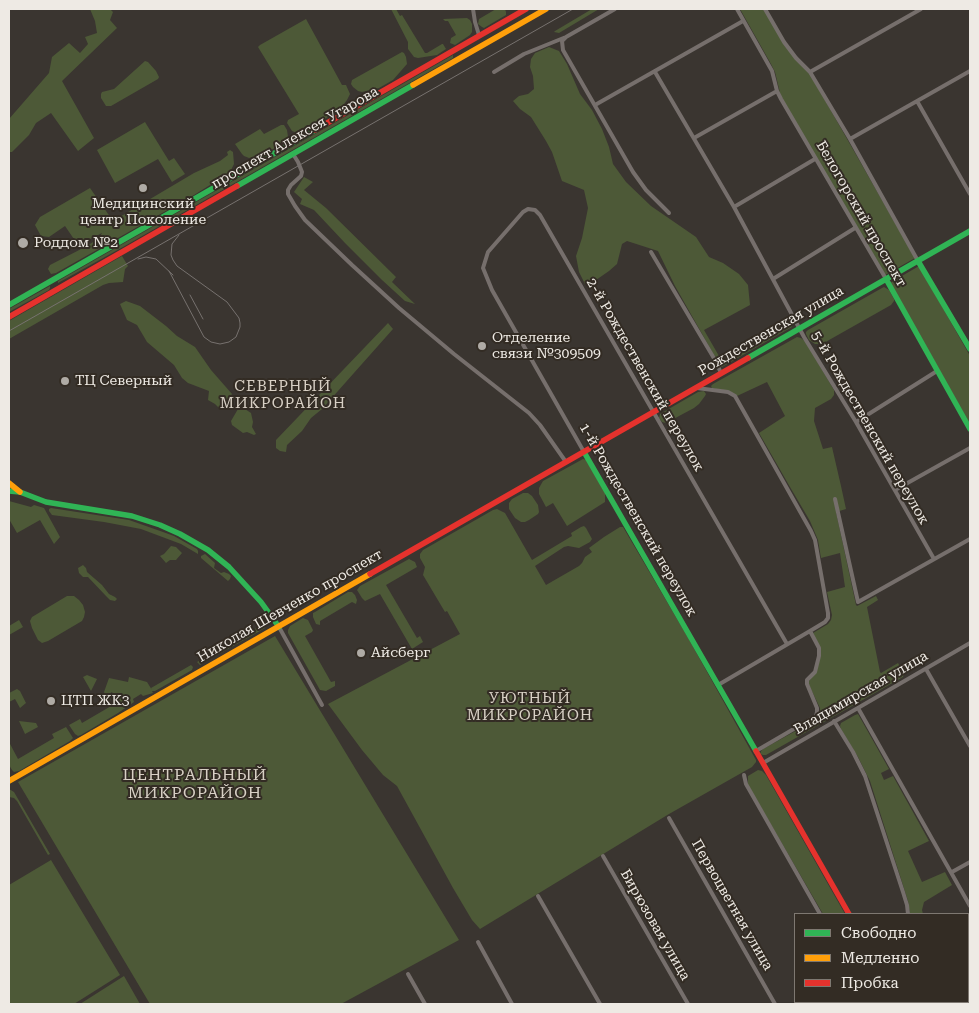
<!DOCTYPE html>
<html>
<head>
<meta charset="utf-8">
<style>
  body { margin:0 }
  #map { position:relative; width:979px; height:1013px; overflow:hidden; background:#3a3530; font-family:"Roboto Serif",serif }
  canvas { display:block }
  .frame { position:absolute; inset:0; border:10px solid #eeeae4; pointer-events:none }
  .legend { position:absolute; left:794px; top:913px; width:175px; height:90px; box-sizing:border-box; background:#332c24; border:1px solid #7e7871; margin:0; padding:6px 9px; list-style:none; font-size:15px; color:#eeeae4 }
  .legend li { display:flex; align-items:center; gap:10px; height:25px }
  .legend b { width:25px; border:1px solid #7e7871 }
</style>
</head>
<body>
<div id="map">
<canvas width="979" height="1013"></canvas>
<div class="frame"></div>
<ul class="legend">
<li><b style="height:6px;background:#30b455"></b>Свободно</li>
<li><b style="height:6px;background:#ff9f0a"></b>Медленно</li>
<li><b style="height:6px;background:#e5322d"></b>Пробка</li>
</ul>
</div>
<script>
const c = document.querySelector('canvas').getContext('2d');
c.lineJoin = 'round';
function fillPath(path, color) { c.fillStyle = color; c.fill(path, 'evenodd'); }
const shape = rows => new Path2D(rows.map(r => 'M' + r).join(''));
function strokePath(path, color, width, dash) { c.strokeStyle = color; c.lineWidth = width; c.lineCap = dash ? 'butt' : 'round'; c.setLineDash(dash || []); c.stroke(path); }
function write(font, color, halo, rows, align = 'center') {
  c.font = font + ' "Roboto Serif",serif'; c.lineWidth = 4; c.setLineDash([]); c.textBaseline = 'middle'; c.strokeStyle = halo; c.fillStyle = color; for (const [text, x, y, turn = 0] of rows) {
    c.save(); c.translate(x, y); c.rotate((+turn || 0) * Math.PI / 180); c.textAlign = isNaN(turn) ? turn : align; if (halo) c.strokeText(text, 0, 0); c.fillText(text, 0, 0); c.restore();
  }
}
const green = shape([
  [90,9,110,9,113,12,110,20,117,28,62,81,94,138,78,151,51,113,36,123,29,135,12,152,9,152,9,119,49,73,52,57,69,43,80,53,88,44,85,37,97,33,95,21],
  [391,9,396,9,400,16,402,15,425,53,427,53,442,44,443,44,446,49,437,55,418,58,414,57,408,49,408,42],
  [496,9,505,9,506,12,506,15,484,28,482,27,478,24,479,19],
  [592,9,599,9,559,33,554,32,555,31],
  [740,9,764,9,785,46,810,74,915,258,885,275,781,97,775,72,771,64],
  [467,18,470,20,472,24,472,32,470,35,455,45,450,43,451,38,456,35,448,21,445,21,443,19],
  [306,19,342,85,346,85,350,94,347,100,341,108,328,117,312,127,305,129,297,133,292,131,287,123,288,120,299,114,258,47,260,45],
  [549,47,559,51,567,64,580,94,592,110,602,129,609,147,613,164,626,182,651,206,696,237,709,257,723,263,739,274,748,285,750,305,704,330,719,356,717,358,714,355,675,286,658,251,627,241,622,244,617,264,609,271,596,280,585,284,579,272,576,256,582,238,588,208,584,190,562,181,552,152,546,141,531,117,520,109,513,101,519,96,528,94,534,89,533,76,530,67,531,59,535,53],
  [402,52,404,53,406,57,407,64,393,80,379,88,362,92,358,91,353,87,351,84,352,80],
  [453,55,453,58,123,247,58,283,58,281],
  [145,61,148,62,156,71,159,77,158,79,111,106,106,106,101,98,101,94,102,92,114,89],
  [145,122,169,161,174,158,185,174,172,182,158,159,115,183,97,150],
  [281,125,284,125,287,130,288,137,286,140,280,143,277,147,261,155,249,158,244,156,242,154,235,144,260,129,264,134],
  [230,150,233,152,234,164,231,170,226,175,194,195,95,251,56,273,51,274,48,269,50,265,87,246,99,238,102,233,78,245,65,226,49,237,41,236,35,225,40,217,90,188,113,221,194,173,220,161,228,155,227,152],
  [304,177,313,182,304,190,326,208,396,277,392,282,415,304,405,301,382,280,345,243,314,210,300,204,302,199,294,192],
  [122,256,128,266,125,269,123,282,109,283,103,285,9,339,9,321],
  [919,266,970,356,970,424,890,283],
  [50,286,50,288,49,290,9,312,9,309],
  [884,287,889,290,894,299,894,301,891,305,822,344,815,344,809,340,806,334,806,332,808,330,882,288],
  [126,301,140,306,166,326,177,336,195,347,211,370,232,394,223,408,219,408,215,404,208,400,209,391,188,383,182,378,174,365,147,342,137,325,127,320,120,304],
  [791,321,793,323,792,327,722,367,720,367,718,363],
  [388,323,393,329,322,409,311,418,302,431,287,445,286,452,280,451,276,448,276,440],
  [797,337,801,338,805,341,834,390,834,395,831,399,815,408,814,421,823,449,832,447,841,486,846,509,836,512,856,605,857,606,859,605,876,596,878,600,867,607,880,672,881,673,898,663,904,674,903,677,766,755,763,755,760,754,761,751,763,749,810,723,816,718,820,713,820,708,809,685,809,681,816,672,821,654,813,633,828,624,831,620,832,615,827,592,845,587,840,553,821,558,818,540,810,521,790,487,759,433,785,416,767,382,737,396,729,391,716,389,712,388,711,386,713,384],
  [704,391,706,394,705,396,699,404,694,408,666,423,662,422,659,418,660,414,698,392],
  [238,409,245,409,251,413,253,422,252,427,256,434,254,435,247,432,243,433,232,425,231,421],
  [583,459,586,460,605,493,605,502,567,526,553,503,546,507,539,494,539,488,543,481],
  [523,493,528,493,532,496,538,505,539,512,538,514,529,520,525,522,521,522,515,518,509,509,509,503,512,499],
  [9,501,31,507,34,505,44,508,60,537,54,544,40,520,17,533,9,519],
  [51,508,129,520,163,532,174,536,197,549,198,551,198,554,181,544,141,529,104,522,52,515,49,511,49,509],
  [497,509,505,513,532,560,572,536,571,533,581,527,584,526,586,528,592,539,590,542,579,548,568,546,564,547,535,566,546,585,579,566,582,563,585,557,592,552,589,548,604,537,620,527,623,527,687,636,756,760,756,762,752,767,669,814,480,929,472,920,453,888,397,786,383,775,362,750,328,704,460,634,447,611,445,612,423,575,425,567,420,558,420,554,423,550,493,510],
  [171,546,176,547,182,553,176,560,170,560,166,563,160,556,164,554],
  [205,554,215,563,214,568,221,573,224,572,229,574,231,576,230,579,228,581,201,558,201,556],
  [409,559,415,562,417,567,386,585,417,638,420,636,423,642,412,649,380,594,365,601,362,598,357,590,360,586],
  [83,565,86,568,87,572,102,585,109,594,115,597,117,599,115,601,110,600,106,596,88,577,83,577,79,573,78,568],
  [348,592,352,592,355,595,357,600,356,604,352,602,320,621,320,625,316,624,313,617,313,613,315,612],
  [67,596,74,596,79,600,83,605,85,612,84,617,82,621,48,641,42,643,38,640,32,628,30,621,32,617],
  [303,618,308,620,313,630,312,632,305,636,331,682,335,681,335,686,326,691,320,690,288,633,288,630,290,626],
  [19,620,23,627,9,635,9,626],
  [267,622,265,628,253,635,203,663,200,665,197,662],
  [275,636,459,940,341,1004,150,1004,18,782],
  [191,665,193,667,192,670,155,691,152,691,153,693,143,696,141,694,133,699,134,702,118,713,81,735,78,736,75,734,69,725,80,719,82,723,118,702,112,692,106,696,104,692,109,678,128,682,129,677,147,682,152,690,151,688],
  [87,675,97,679,91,691,83,677],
  [17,689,20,691,26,703,20,708,15,699,9,702,9,693],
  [858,714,889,769,881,773,884,780,893,776,929,841,908,851,922,882,945,872,952,885,924,902,922,910,923,914,910,914,908,901,870,781,858,757,841,729,840,726,841,723,855,715],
  [19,721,36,723,38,727,25,734],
  [66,727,73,738,70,741,19,771,14,772,12,770,9,765,9,742,18,759,54,738,52,734],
  [758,770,762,771,766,775,845,914,823,914,748,785,748,776],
  [9,789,14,792,50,854,48,855,17,801,14,798,9,797],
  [51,860,120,975,74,1004,9,1004,9,885],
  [124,976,140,1004,80,1004]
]);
const street = shape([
  [473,9,475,22,479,35],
  [737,9,772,71,777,91,781,99,886,279],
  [765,9,784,42,796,58,810,72,850,139,918,261],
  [566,37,562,41,563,50,633,172,646,190,669,213],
  [494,72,524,54,566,37,615,9],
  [655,72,734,207,804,337,856,422,934,559],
  [810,72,921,9],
  [917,101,970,194],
  [595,105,743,21],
  [694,138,777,91],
  [850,139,970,71],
  [293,154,298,162,302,172,301,176,291,185,288,190,288,194,295,206,305,220,352,265,399,308,454,354,529,413,540,425,566,462],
  [734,207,815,159],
  [651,252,715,360,721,373],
  [773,279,855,228],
  [697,388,728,392,735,396,811,531,815,540,828,613,828,618,825,622,810,631,819,648,819,656,815,672,807,680,807,684,817,708,817,712,816,716,756,751],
  [856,422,937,371],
  [584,452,492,290,483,268,488,252,523,212,528,209,535,210,540,215,787,644],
  [895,490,970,448],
  [835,499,858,602,970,539],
  [279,627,322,705],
  [926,669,970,746],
  [718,685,810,631],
  [858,708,970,906],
  [834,721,853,752,865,776,903,892,907,905,908,914],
  [763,763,970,643],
  [744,775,746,784,820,914],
  [669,818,775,1004],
  [603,856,688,1004],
  [952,872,970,862],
  [538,896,600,1004],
  [478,942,512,1004],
  [968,956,970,955],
  [408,974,425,1004],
  [871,1002,872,1004]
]);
const fast = shape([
  [237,186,413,85],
  [918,261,970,349],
  [886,279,970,429],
  [9,305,315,130],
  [748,358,970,231],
  [584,452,756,751],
  [9,491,20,492,46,502,132,516,160,525,180,534,208,550,229,567,261,602,279,627],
  [898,1002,900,1004]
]);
const slow = shape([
  [413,85,546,9],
  [9,483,20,492],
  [9,781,370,574]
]);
const jam = shape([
  [315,130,526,9],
  [9,317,237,186],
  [370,574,748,358],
  [756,751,849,914]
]);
const tram = shape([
  [138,259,146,257,156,259,173,275],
  [169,271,204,337,211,342,220,344,229,342,236,337,240,327,240,323,239,318,227,302,177,266,173,260,171,255,172,244,179,235],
  [190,295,203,319],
  [9,331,573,9]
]);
const markers = [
  [143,188,5,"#afaba5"],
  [23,243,6,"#afaba5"],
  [482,346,5,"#afaba5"],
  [65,381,5,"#afaba5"],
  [361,653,5,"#afaba5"],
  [51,701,5,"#afaba5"]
];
const streetNames = [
  ["проспект Алексея Угарова",295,138,-30],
  ["Белогорский проспект",861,214,60],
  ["Рождественская улица",771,331,-30],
  ["2-й Рождественский переулок",645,375,60],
  ["5-й Рождественский переулок",870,428,60],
  ["1-й Рождественский переулок",638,520,60],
  ["Николая Шевченко проспект",290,606,-30],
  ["Владимирская улица",861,693,-30],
  ["Первоцветная улица",732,905,60],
  ["Бирюзовая улица",655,925,60]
];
const poiNames = [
  ["Медицинский",143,204,"center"],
  ["центр Поколение",143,220,"center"],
  ["Роддом №2",34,243],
  ["Отделение",492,338],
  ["связи №309509",492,354],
  ["ТЦ Северный",75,381],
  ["Айсберг",371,653],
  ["ЦТП ЖК3",61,701]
];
const neighbourhoodNames = [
  ["СЕВЕРНЫЙ",283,387],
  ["МИКРОРАЙОН",283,404],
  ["УЮТНЫЙ",530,699],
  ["МИКРОРАЙОН",530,716]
];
const quarterNames = [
  ["ЦЕНТРАЛЬНЫЙ",195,775],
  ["МИКРОРАЙОН",195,793]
];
fillPath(green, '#4d5937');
strokePath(street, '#766f6c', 4);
strokePath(fast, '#30b455', 5.5);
strokePath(slow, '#ff9f0a', 5.5);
strokePath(jam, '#e5322d', 5.5);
strokePath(tram, '#77726f', 1);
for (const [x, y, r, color] of markers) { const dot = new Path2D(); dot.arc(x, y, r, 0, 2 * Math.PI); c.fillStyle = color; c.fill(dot); strokePath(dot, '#332c24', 2); }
write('14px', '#eeeae4', '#332c24', streetNames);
write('14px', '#eeeae4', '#332c24', poiNames, 'left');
c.letterSpacing = '1px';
write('15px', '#d8d0c5', '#332c24', neighbourhoodNames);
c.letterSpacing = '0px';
c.letterSpacing = '1px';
write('16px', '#d8d0c5', '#332c24', quarterNames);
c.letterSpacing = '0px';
</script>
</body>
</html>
